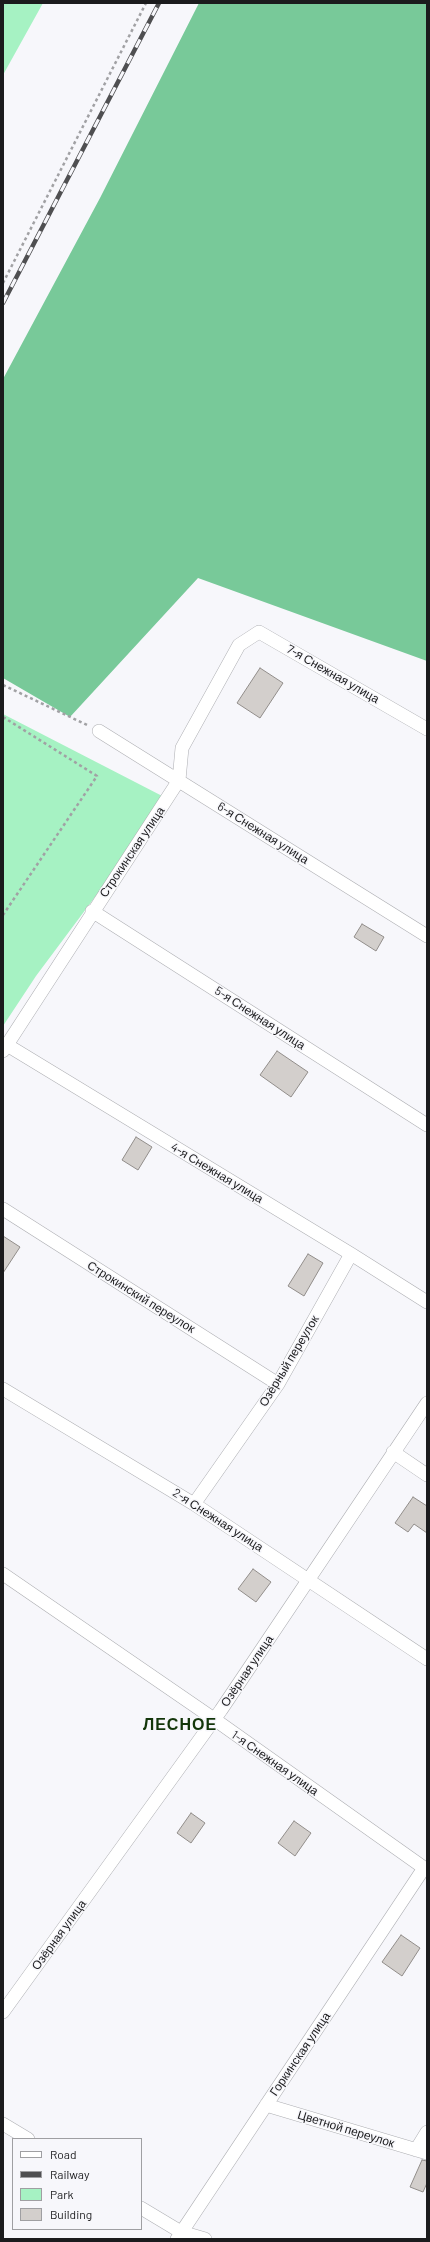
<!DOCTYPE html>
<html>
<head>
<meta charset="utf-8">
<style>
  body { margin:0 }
  #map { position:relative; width:430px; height:2242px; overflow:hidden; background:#f7f7fb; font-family:Barlow,sans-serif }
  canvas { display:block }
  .frame { position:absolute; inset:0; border:4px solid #1b1b1d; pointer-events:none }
  .legend { position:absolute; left:12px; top:2138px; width:130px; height:92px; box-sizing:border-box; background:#f7f7fb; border:1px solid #9f9fa2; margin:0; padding:5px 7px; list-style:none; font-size:12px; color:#1b1b1d }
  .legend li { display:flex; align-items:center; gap:8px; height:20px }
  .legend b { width:20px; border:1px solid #9f9fa2 }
</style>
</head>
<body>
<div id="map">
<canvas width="430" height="2242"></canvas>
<div class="frame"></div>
<ul class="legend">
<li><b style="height:5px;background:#fff"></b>Road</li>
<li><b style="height:5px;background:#4f4f51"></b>Railway</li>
<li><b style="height:11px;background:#a6f2c3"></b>Park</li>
<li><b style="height:11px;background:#d3cfcc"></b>Building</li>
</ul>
</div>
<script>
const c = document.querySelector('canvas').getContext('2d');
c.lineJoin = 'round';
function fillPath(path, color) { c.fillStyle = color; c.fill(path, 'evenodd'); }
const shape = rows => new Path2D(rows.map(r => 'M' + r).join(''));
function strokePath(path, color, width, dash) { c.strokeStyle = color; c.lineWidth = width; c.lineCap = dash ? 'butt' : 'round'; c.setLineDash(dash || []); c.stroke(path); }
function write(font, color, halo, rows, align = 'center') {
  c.font = font + ' Barlow,sans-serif'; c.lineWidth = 3; c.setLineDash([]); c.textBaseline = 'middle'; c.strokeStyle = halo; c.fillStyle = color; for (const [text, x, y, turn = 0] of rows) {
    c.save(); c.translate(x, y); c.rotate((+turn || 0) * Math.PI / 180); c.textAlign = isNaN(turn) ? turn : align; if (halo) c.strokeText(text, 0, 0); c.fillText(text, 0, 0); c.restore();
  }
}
const green = shape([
  [3,3,43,3,3,75],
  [3,714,168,799,36,976,3,1026]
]);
const forest = shape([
  [199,3,427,3,427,661,198,578,70,717,3,678,3,379,100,198]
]);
const building = shape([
  [260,668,283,683,260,718,237,703,260,668],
  [362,924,384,937,376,951,354,937,362,924],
  [277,1051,308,1072,291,1097,260,1075,277,1051],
  [136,1137,152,1147,138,1170,122,1160,136,1137],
  [3,1236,20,1247,3,1273,3,1236],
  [308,1254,323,1263,304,1296,288,1286,308,1254],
  [413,1497,427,1506,427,1533,414,1524,408,1532,395,1523,413,1497],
  [253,1569,271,1582,256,1602,238,1589,253,1569],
  [191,1813,205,1823,191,1843,177,1833,191,1813],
  [294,1821,311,1833,295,1856,278,1843,294,1821],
  [401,1935,420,1948,402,1976,382,1962,401,1935],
  [422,2160,427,2161,427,2183,423,2192,410,2187,422,2160]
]);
const path = shape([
  [3,283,146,3],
  [3,685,87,725],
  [3,717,97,776,3,915]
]);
const street = shape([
  [99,731,427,936],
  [92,911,427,1125],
  [7,1045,351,1254,427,1302],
  [3,1051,179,780,182,748,239,645,259,632,427,729],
  [3,1209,278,1384],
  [3,1389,194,1504,427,1659],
  [393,1452,427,1475],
  [194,1504,278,1384,351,1254],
  [3,1574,214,1719,427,1870],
  [3,2012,221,1710,427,1403],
  [266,2105,427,2153],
  [3,2124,28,2139],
  [416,2150,427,2132],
  [141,2208,181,2232,205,2239],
  [177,2239,424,1868]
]);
const rail = shape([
  [3,303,159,3]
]);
const streetNames = [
  ["7-я Снежная улица",333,674,30],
  ["6-я Снежная улица",263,833,32],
  ["Строкинская улица",132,852,-56],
  ["5-я Снежная улица",260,1018,33],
  ["4-я Снежная улица",217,1173,31],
  ["Строкинский переулок",141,1297,32],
  ["Озёрный переулок",289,1361,-59],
  ["2-я Снежная улица",218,1520,33],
  ["Озёрная улица",247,1671,-56],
  ["1-я Снежная улица",275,1763,35],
  ["Озёрная улица",59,1935,-54],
  ["Горкинская улица",300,2054,-56],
  ["Цветной переулок",346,2129,17]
];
const districtNames = [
  ["ЛЕСНОЕ",180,1725]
];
fillPath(green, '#a6f2c3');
fillPath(forest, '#78c999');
fillPath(building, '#d3cfcc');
strokePath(building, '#918d8a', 1);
strokePath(street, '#aeafb3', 14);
strokePath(path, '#a1a1a4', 2.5, [3, 3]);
strokePath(street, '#fff', 13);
strokePath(rail, '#4f4f51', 4.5);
strokePath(rail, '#f7f7fb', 3, [9]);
write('12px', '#1b1b1d', '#f7f7fb', streetNames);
c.letterSpacing = '1px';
write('bold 16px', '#13360a', '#f7f7fb', districtNames);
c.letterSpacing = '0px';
</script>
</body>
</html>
